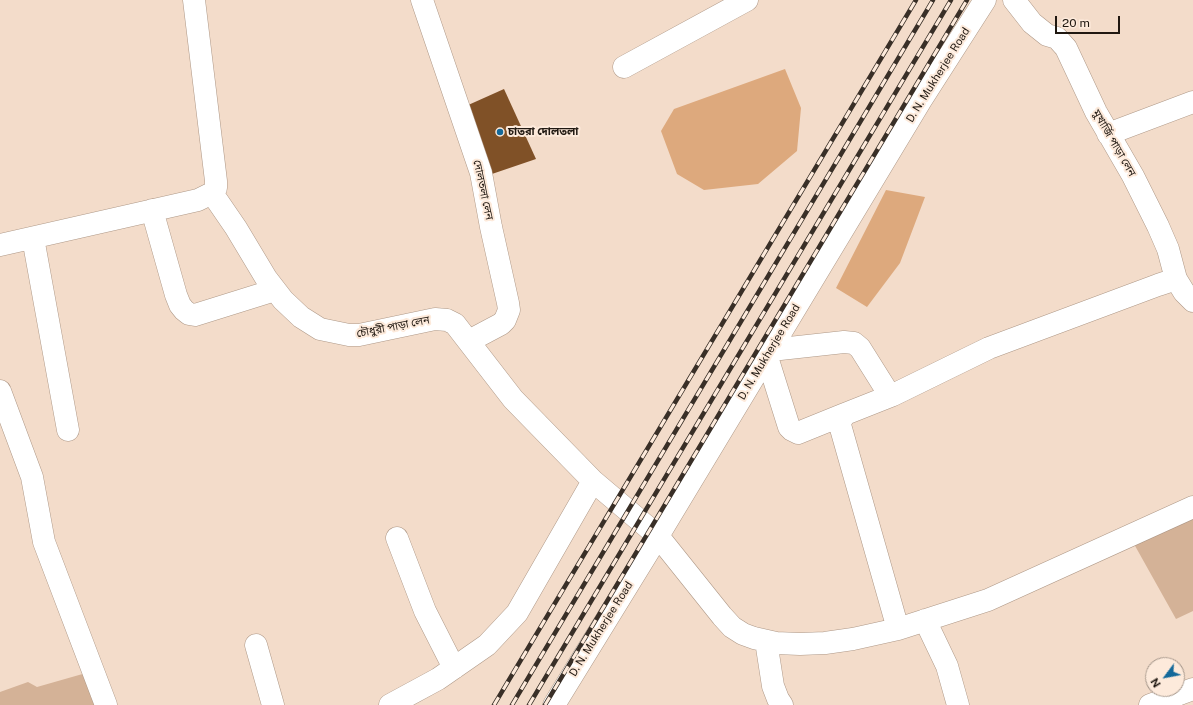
<!DOCTYPE html>
<html>
<head>
<meta charset="utf-8">
<style>
  body { margin:0 }
  #map { position:relative; width:1193px; height:705px; overflow:hidden; background:#f3dcca; font-family:"Public Sans",sans-serif }
  canvas { display:block }
  .north { position:absolute; left:1145px; top:657px; width:40px; height:40px; box-sizing:border-box; background:#fdeadb; border:1px solid #a5968a; border-radius:50%; rotate:238deg; font-size:11px; font-weight:700; line-height:16px; text-align:center; color:#201811 }
  .north::after { content:''; display:block; margin:auto; width:14px; height:18px; background:#14699a; clip-path:polygon(50% 0,100% 100%,50% 72%,0 100%) }
  .scale { position:absolute; left:1055px; top:16px; width:65px; height:18px; box-sizing:border-box; border:2px solid #201811; border-top:0; padding-left:5px; font-size:12px; line-height:14px; white-space:nowrap; color:#201811; -webkit-text-stroke:3px #fdeadb; paint-order:stroke }
</style>
</head>
<body>
<div id="map">
<canvas width="1193" height="705"></canvas>
<div class="north">N</div>
<div class="scale">20 m</div>
</div>
<script>
const c = document.querySelector('canvas').getContext('2d');
c.lineJoin = 'round';
function fillPath(path, color) { c.fillStyle = color; c.fill(path, 'evenodd'); }
const shape = rows => new Path2D(rows.map(r => 'M' + r).join(''));
function strokePath(path, color, width, dash) { c.strokeStyle = color; c.lineWidth = width; c.lineCap = dash ? 'butt' : 'round'; c.setLineDash(dash || []); c.stroke(path); }
function write(font, color, halo, rows, align = 'center') {
  c.font = font + ' "Public Sans","Noto Sans Bengali",sans-serif'; c.lineWidth = 4; c.setLineDash([]); c.textBaseline = 'middle'; c.strokeStyle = halo; c.fillStyle = color; for (const [text, x, y, turn = 0] of rows) {
    c.save(); c.translate(x, y); c.rotate((+turn || 0) * Math.PI / 180); c.textAlign = isNaN(turn) ? turn : align; if (halo) c.strokeText(text, 0, 0); c.fillText(text, 0, 0); c.restore();
  }
}
const green = shape([
  [1193,509,1193,611,1176,619,1134,544],
  [86,673,95,705,0,705,0,692,28,682,37,687]
]);
const water = shape([
  [785,69,801,108,797,151,758,184,704,190,677,174,661,131,674,109],
  [886,190,925,197,900,263,867,307,836,288]
]);
const building = shape([
  [504,89,536,159,489,175,466,106]
]);
const minor = shape([
  [422,0,481,173,491,227,508,303,509,310,505,320,501,324,469,341],
  [1014,0,1032,23,1047,35,1057,38,1066,48,1096,112,1133,176,1158,226,1168,249,1176,279,1184,292,1193,301],
  [624,67,747,0],
  [1108,134,1193,102],
  [212,193,236,228,266,278,283,300,301,317,320,329,349,335,359,335,435,319,447,320,455,324,513,399,593,481,658,536,722,616,732,627,743,634,754,638,776,643,800,644,825,643,853,639,898,629,988,600,1193,507],
  [152,210,176,295,180,305,184,310,189,314,195,315,275,290],
  [33,238,68,430],
  [0,245,198,200,212,193,216,188,216,181,194,0],
  [771,350,844,342,854,343,860,348,887,391,893,395,989,348,1158,285,1176,279],
  [767,357,789,427,792,430,798,433,845,414],
  [0,391,32,477,44,542,106,705],
  [893,395,845,414,840,422,840,425,898,629],
  [397,538,425,611,454,668],
  [925,620,947,666,958,705],
  [766,641,773,686,778,699,782,705],
  [256,645,273,705],
  [390,705,438,679,487,645,517,613,593,481],
  [554,705,658,536,921,100,985,0],
  [1150,705,1193,689]
]);
const rail = shape([
  [494,705,916,0],
  [512,705,933,0],
  [529,705,951,0],
  [545,705,967,0]
]);
const markers = [
  [500,132,4,"#14699a"]
];
const streetNames = [
  ["D. N. Mukherjee Road",938,75,-58],
  ["মুখার্জি পাড়া লেন",1114,143,60],
  ["দোলতলা লেন",483,190,78],
  ["চৌধুরী পাড়া লেন",393,327,-11],
  ["D. N. Mukherjee Road",769,352,-59],
  ["D. N. Mukherjee Road",601,629,-58]
];
const poiNames = [
  ["চাতরা দোলতলা",508,132]
];
fillPath(green, '#d4b297');
fillPath(water, '#dda97d');
fillPath(building, '#805127');
strokePath(minor, '#ae9887', 23);
strokePath(minor, '#fff', 22);
strokePath(rail, '#392f27', 4.5);
strokePath(rail, '#fdeadb', 3, [9]);
for (const [x, y, r, color] of markers) { const dot = new Path2D(); dot.arc(x, y, r, 0, 2 * Math.PI); c.fillStyle = color; c.fill(dot); strokePath(dot, '#fdeadb', 1.5); }
write('11px', '#201811', '#fdeadb', streetNames);
write('bold 11px', '#201811', '#fdeadb', poiNames, 'left');
</script>
</body>
</html>
